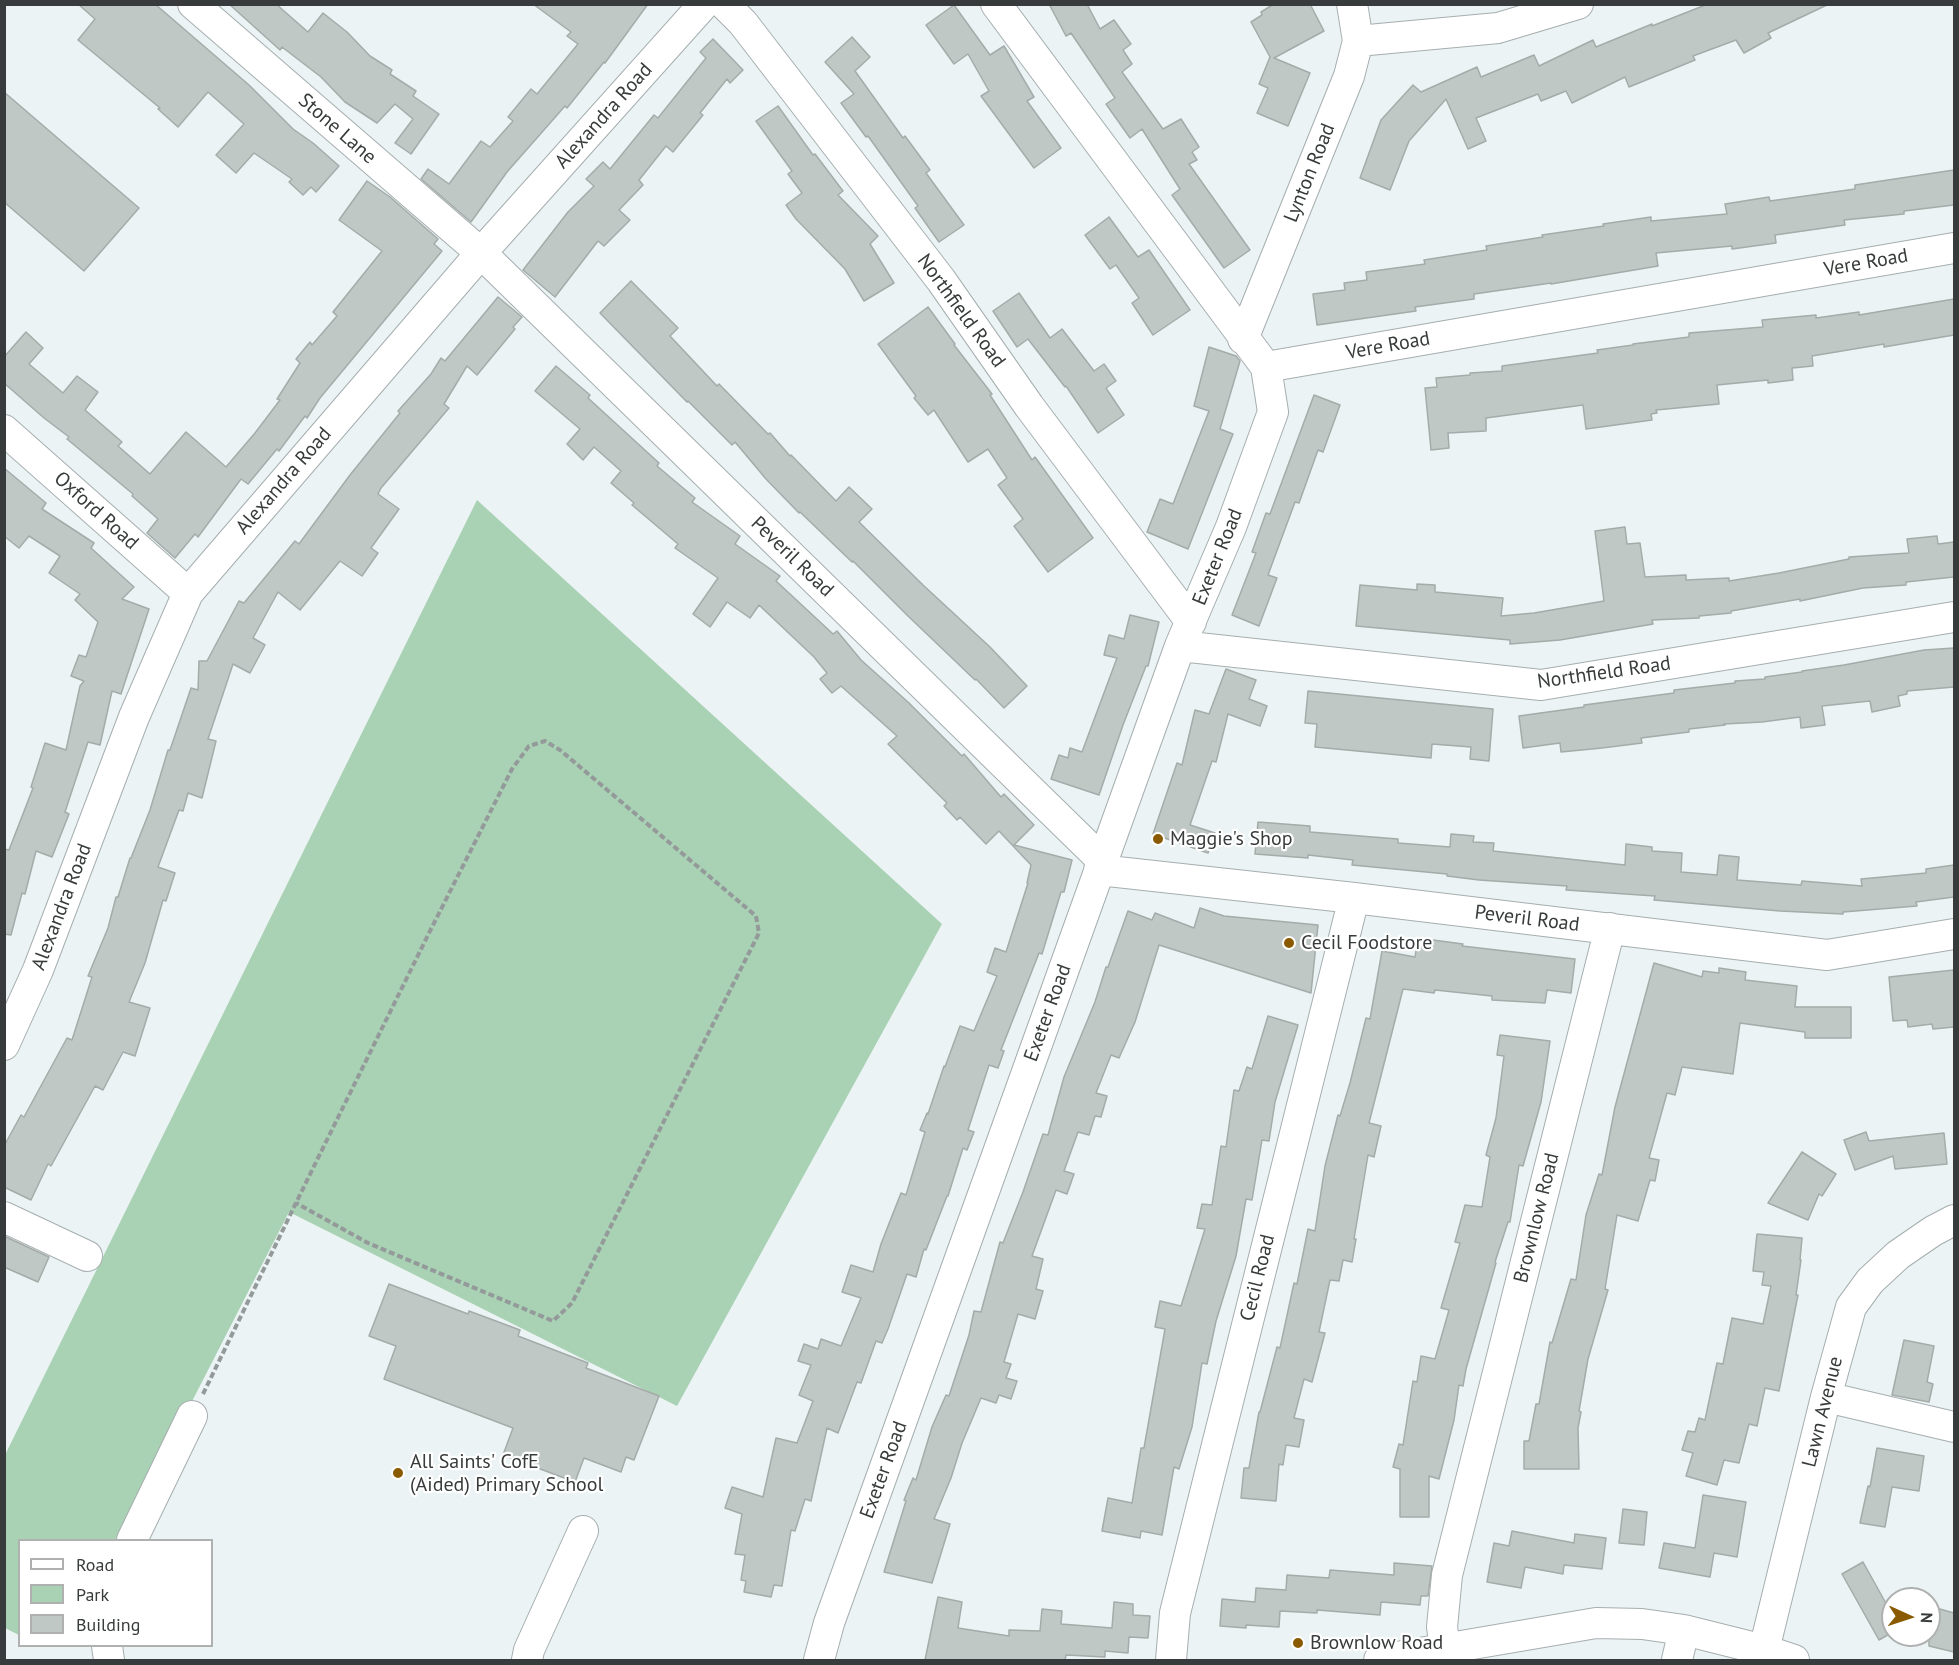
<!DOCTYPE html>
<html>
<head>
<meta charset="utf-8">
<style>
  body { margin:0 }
  #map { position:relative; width:1959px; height:1665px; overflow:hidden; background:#ebf3f4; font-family:"PT Sans",sans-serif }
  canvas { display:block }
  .frame { position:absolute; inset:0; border:6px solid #383b3b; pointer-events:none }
  .legend { position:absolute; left:18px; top:1539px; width:195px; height:108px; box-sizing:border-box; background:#fff; border:2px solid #afb1b1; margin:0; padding:8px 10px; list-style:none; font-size:18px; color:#383b3b }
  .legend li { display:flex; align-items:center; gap:12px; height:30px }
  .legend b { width:30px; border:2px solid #afb1b1 }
  .north { position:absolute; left:1881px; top:1587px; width:60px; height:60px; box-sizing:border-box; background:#fff; border:2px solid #afb1b1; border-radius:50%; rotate:93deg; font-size:16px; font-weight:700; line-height:24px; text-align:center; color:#383b3b }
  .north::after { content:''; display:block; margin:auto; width:21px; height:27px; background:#895a00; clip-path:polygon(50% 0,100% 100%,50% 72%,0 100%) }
</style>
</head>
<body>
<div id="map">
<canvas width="1959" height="1665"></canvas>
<div class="frame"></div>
<ul class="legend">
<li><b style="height:8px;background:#fff"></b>Road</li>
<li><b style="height:16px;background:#a9d1b4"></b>Park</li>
<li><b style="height:16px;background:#c0c8c6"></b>Building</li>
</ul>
<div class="north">N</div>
</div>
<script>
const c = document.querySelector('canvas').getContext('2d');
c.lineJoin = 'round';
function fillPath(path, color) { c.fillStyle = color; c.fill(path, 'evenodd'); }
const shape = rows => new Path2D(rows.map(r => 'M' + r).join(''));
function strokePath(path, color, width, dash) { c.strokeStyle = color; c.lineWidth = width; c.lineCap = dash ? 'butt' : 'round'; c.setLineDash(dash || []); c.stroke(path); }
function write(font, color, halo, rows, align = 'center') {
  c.font = font + ' "PT Sans",sans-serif'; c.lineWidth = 4.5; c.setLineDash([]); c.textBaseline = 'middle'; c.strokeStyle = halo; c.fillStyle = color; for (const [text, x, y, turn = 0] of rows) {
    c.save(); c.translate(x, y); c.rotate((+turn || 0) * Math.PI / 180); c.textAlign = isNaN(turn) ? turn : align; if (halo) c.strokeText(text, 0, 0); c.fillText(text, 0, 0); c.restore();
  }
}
const green = shape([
  [477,500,942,924,677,1406,289,1212,121,1540,20,1540,19,1635,5,1628,4,1457]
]);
const building = shape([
  [78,4,155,4,249,85,293,129,313,143,339,166,316,192,311,187,303,195,289,182,292,179,254,153,236,173,216,155,244,124,208,92,178,127,158,109,160,108,78,40,95,19,78,4],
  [229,4,276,4,308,32,323,13,347,32,370,56,392,70,390,74,416,91,413,96,439,114,411,154,395,143,413,119,395,104,377,123,345,102,321,77,282,47,280,50,229,4],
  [533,4,648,4,605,63,604,62,567,108,565,106,507,172,471,222,421,179,428,169,449,184,481,141,490,147,513,121,508,117,531,89,537,94,578,44,567,36,571,32,533,4],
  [1049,4,1087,4,1100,29,1114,20,1131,44,1123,50,1132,64,1122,72,1163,129,1181,119,1199,147,1192,152,1197,160,1189,164,1250,250,1224,268,1172,195,1180,189,1142,129,1130,138,1106,104,1115,98,1071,33,1066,36,1049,4],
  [1274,4,1310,4,1324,31,1274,58,1310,73,1288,126,1257,113,1268,88,1259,84,1270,57,1251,22,1262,15,1261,12,1274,4],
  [1708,4,1829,4,1768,33,1771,38,1744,53,1736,40,1693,56,1695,60,1629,87,1625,77,1572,103,1566,91,1541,101,1538,94,1476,118,1486,141,1468,149,1446,99,1409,141,1390,190,1360,178,1381,120,1413,85,1421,92,1477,67,1481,77,1534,55,1539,66,1593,40,1596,47,1652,24,1652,26,1708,4],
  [954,5,990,55,1004,46,1034,97,1027,101,1061,148,1034,168,981,96,989,91,968,54,954,64,926,25,954,5],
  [852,37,870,57,855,71,903,138,905,136,930,170,926,173,964,225,939,242,915,208,918,206,868,136,866,137,841,103,854,94,825,62,852,37],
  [713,39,743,70,730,83,727,79,700,113,703,115,673,152,666,146,639,180,643,185,619,210,630,220,604,246,598,241,555,297,523,270,568,212,594,186,586,179,603,162,610,169,654,115,658,118,706,58,700,52,713,39],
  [4,92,139,208,84,271,4,202,4,92],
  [778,106,813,155,815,154,843,191,838,195,878,236,870,244,894,283,864,301,845,269,796,219,786,205,802,193,788,174,792,171,756,121,778,106],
  [1954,170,1954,205,1904,211,1904,214,1844,220,1845,225,1775,235,1776,243,1732,249,1732,246,1656,253,1658,266,1551,284,1551,283,1474,294,1474,299,1415,307,1416,311,1317,325,1313,294,1345,290,1344,283,1367,280,1366,272,1425,264,1424,260,1487,250,1486,246,1543,237,1542,235,1604,226,1603,224,1651,217,1651,221,1727,214,1725,204,1769,197,1770,201,1855,189,1855,185,1954,170],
  [367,181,390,197,438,239,434,244,442,251,320,398,307,418,305,416,279,451,277,449,248,484,241,479,198,537,195,534,175,558,147,533,158,519,132,496,133,494,67,439,69,437,44,418,4,383,4,357,26,332,43,348,29,364,63,393,77,376,98,392,85,410,122,442,118,446,150,474,186,432,226,467,255,433,280,400,277,399,300,363,296,359,310,342,312,345,337,316,333,312,382,251,339,220,367,181],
  [1109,217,1138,257,1149,250,1190,310,1153,335,1132,303,1139,298,1116,265,1110,269,1085,235,1109,217],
  [631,281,678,328,670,336,717,386,719,384,768,434,770,433,790,456,791,455,836,501,849,487,872,509,859,522,923,585,990,647,1027,686,1004,708,976,679,975,680,908,616,853,561,852,562,800,512,799,513,766,479,735,442,732,445,688,401,687,402,600,313,631,281],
  [1019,293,1050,338,1062,329,1094,371,1104,364,1116,381,1106,388,1124,415,1098,433,1066,386,1065,387,1028,339,1017,347,993,311,1019,293],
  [498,297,522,317,513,327,515,329,477,375,467,366,444,404,449,408,381,488,378,494,399,509,371,548,378,553,362,576,340,561,300,610,278,592,253,638,265,645,250,673,233,664,208,739,216,741,202,798,188,793,183,811,179,810,158,867,175,873,166,901,163,900,145,963,129,1002,150,1008,135,1056,123,1052,103,1090,95,1086,51,1166,48,1164,31,1200,4,1187,4,1146,21,1115,24,1117,67,1038,72,1040,92,977,88,976,108,928,116,897,118,897,130,858,131,858,150,810,168,750,170,750,191,688,198,690,199,661,207,661,239,601,244,603,295,541,299,544,350,475,400,413,398,411,431,374,441,358,445,361,498,297],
  [1954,299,1954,335,1884,347,1884,344,1812,356,1813,366,1792,368,1793,380,1768,383,1768,380,1717,385,1719,404,1656,410,1657,413,1651,414,1652,420,1586,429,1583,405,1486,418,1486,431,1448,433,1449,448,1431,450,1425,388,1437,387,1436,378,1470,375,1470,373,1502,371,1502,366,1598,353,1597,350,1633,345,1633,344,1689,337,1689,333,1763,327,1762,320,1816,315,1816,318,1859,312,1859,315,1954,299],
  [928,307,955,344,954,345,992,394,990,395,1032,460,1035,457,1093,538,1048,572,1014,526,1023,519,998,485,1007,478,988,449,968,462,934,410,928,415,914,398,916,396,878,344,928,307],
  [1209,347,1236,356,1240,361,1220,429,1233,434,1188,549,1147,532,1160,499,1173,504,1209,411,1194,406,1209,347],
  [556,366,590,395,588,398,659,463,657,466,695,498,692,502,740,536,735,544,780,576,776,581,833,634,837,631,861,660,909,703,962,756,964,754,1001,797,1004,794,1034,825,1014,845,1072,860,1064,892,1061,892,1042,954,1039,953,1001,1050,1004,1051,998,1068,989,1065,968,1130,974,1132,967,1150,963,1148,948,1196,947,1196,926,1250,924,1249,916,1277,907,1274,888,1329,882,1343,876,1341,861,1383,857,1382,838,1433,827,1428,811,1501,805,1499,795,1531,791,1530,782,1586,774,1585,771,1597,744,1592,746,1581,741,1580,745,1555,735,1554,742,1514,725,1508,732,1487,763,1497,776,1438,797,1443,813,1401,799,1395,811,1365,798,1361,804,1344,818,1349,821,1339,841,1346,861,1298,842,1292,851,1265,873,1272,881,1244,901,1193,906,1195,925,1132,920,1130,927,1113,928,1114,944,1066,945,1067,960,1026,974,1031,997,976,987,972,995,948,1006,952,1028,883,1027,883,1031,865,999,831,986,844,960,817,957,820,944,806,947,803,888,744,897,736,841,686,832,693,820,679,827,673,814,657,759,605,750,618,727,602,710,627,693,614,718,578,675,548,678,544,632,505,634,503,611,483,621,471,594,447,583,460,567,444,580,429,535,391,556,366],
  [1314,395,1340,405,1323,452,1318,450,1299,503,1295,502,1268,575,1277,578,1259,626,1232,615,1256,553,1252,552,1266,513,1270,514,1314,395],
  [4,468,46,503,42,509,94,543,91,548,134,587,122,599,149,609,121,694,112,691,100,745,88,742,65,812,69,814,52,857,36,851,25,894,22,893,11,935,4,934,4,849,9,850,33,788,31,787,45,743,66,750,80,686,84,681,71,676,79,655,86,657,98,622,75,600,80,594,49,573,60,556,29,536,19,548,4,536,4,468],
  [1625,527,1627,544,1640,543,1645,577,1686,575,1686,580,1729,578,1729,581,1779,573,1849,559,1849,557,1909,553,1907,539,1937,536,1938,544,1954,542,1954,577,1906,582,1906,585,1863,588,1800,601,1800,599,1731,611,1731,613,1699,616,1699,618,1652,620,1653,624,1560,640,1510,644,1510,640,1356,626,1360,585,1417,590,1417,584,1435,585,1435,592,1503,598,1501,616,1534,613,1604,601,1595,531,1625,527],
  [1130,615,1159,622,1148,666,1146,666,1123,725,1099,795,1051,779,1059,755,1068,758,1070,748,1082,752,1117,658,1104,655,1109,635,1124,639,1130,615],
  [1954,648,1954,687,1907,691,1907,694,1898,696,1900,706,1872,712,1870,701,1822,706,1825,725,1801,728,1800,717,1762,722,1724,724,1725,725,1689,729,1689,732,1641,738,1642,743,1602,748,1561,752,1560,743,1523,748,1519,716,1584,707,1584,705,1674,693,1674,690,1735,683,1735,681,1765,679,1765,677,1802,672,1802,671,1844,665,1924,650,1954,648],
  [1226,669,1256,680,1249,699,1267,706,1260,726,1228,714,1216,762,1212,761,1190,825,1215,833,1208,853,1153,834,1177,763,1182,765,1195,710,1209,714,1226,669],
  [1308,691,1493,709,1489,761,1470,759,1471,747,1432,744,1431,758,1315,747,1317,724,1305,723,1308,691],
  [1258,822,1310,826,1310,832,1398,839,1398,843,1450,847,1451,834,1474,836,1473,842,1494,843,1493,851,1625,865,1626,844,1652,847,1652,851,1682,853,1681,872,1717,875,1719,855,1739,857,1737,880,1801,885,1802,881,1862,886,1861,879,1926,873,1926,869,1954,865,1954,897,1916,902,1917,906,1843,912,1843,914,1780,911,1654,900,1655,896,1566,890,1567,886,1479,880,1447,876,1447,874,1352,865,1353,860,1308,855,1308,858,1255,854,1258,822],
  [1200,908,1224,916,1318,925,1311,993,1159,945,1135,1022,1119,1058,1111,1055,1096,1093,1107,1096,1101,1117,1095,1116,1089,1135,1078,1132,1064,1171,1074,1174,1067,1194,1056,1190,1032,1256,1043,1259,1036,1289,1043,1291,1035,1319,1018,1314,1004,1362,1011,1364,1006,1378,1017,1381,1011,1399,999,1395,996,1403,981,1398,962,1443,951,1478,934,1519,950,1524,932,1583,884,1572,906,1501,904,1500,913,1478,916,1480,932,1427,946,1395,949,1396,969,1335,974,1311,981,1312,1000,1242,1003,1243,1023,1192,1043,1134,1048,1135,1064,1077,1095,1002,1106,967,1108,967,1128,911,1152,920,1155,913,1194,928,1200,908],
  [1418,938,1463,944,1462,946,1575,959,1571,993,1547,990,1545,1003,1492,1000,1492,996,1435,990,1434,993,1403,989,1369,1123,1381,1126,1374,1157,1368,1155,1354,1239,1356,1239,1352,1262,1343,1260,1339,1281,1330,1280,1319,1332,1325,1333,1312,1382,1304,1379,1294,1418,1304,1420,1299,1447,1286,1445,1283,1465,1279,1464,1276,1501,1241,1498,1244,1468,1249,1468,1259,1412,1260,1412,1277,1347,1280,1348,1294,1283,1297,1284,1308,1229,1315,1231,1325,1166,1338,1115,1340,1116,1350,1083,1366,1018,1370,1019,1382,951,1415,957,1418,938],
  [1654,963,1702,977,1703,971,1719,973,1719,968,1746,972,1745,980,1797,986,1795,1007,1851,1007,1851,1038,1805,1038,1805,1032,1740,1023,1733,1074,1682,1067,1675,1095,1667,1093,1649,1158,1659,1160,1655,1181,1650,1180,1638,1221,1617,1215,1605,1289,1608,1290,1588,1359,1579,1411,1581,1412,1578,1428,1579,1469,1524,1469,1524,1441,1529,1441,1536,1404,1539,1404,1550,1342,1552,1343,1571,1279,1576,1280,1586,1215,1599,1174,1602,1175,1615,1107,1654,963],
  [1954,970,1954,1027,1933,1029,1932,1024,1908,1027,1907,1020,1893,1021,1889,977,1954,970],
  [1268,1016,1298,1025,1275,1102,1269,1141,1262,1140,1252,1200,1246,1199,1236,1256,1216,1321,1207,1364,1202,1363,1192,1427,1179,1469,1174,1467,1162,1535,1141,1531,1140,1538,1102,1531,1108,1498,1132,1503,1141,1448,1144,1448,1165,1329,1155,1327,1160,1301,1181,1306,1205,1229,1197,1228,1202,1204,1212,1205,1221,1146,1226,1147,1234,1090,1239,1091,1247,1067,1252,1069,1268,1016],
  [1500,1035,1550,1041,1541,1102,1523,1166,1519,1165,1510,1222,1508,1222,1495,1262,1496,1263,1466,1369,1463,1386,1459,1385,1454,1420,1439,1479,1429,1476,1429,1517,1400,1517,1400,1469,1393,1467,1399,1444,1403,1445,1413,1381,1417,1382,1421,1356,1435,1359,1449,1310,1441,1308,1460,1243,1455,1242,1465,1205,1482,1207,1490,1157,1486,1155,1496,1118,1504,1056,1497,1055,1500,1035],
  [1866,1132,1869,1141,1944,1133,1947,1164,1895,1169,1893,1156,1855,1170,1844,1140,1866,1132],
  [1802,1152,1836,1174,1822,1196,1819,1194,1808,1220,1768,1203,1802,1152],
  [1757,1234,1802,1238,1800,1260,1801,1260,1796,1295,1798,1295,1779,1391,1765,1388,1757,1426,1749,1424,1739,1463,1724,1460,1717,1485,1686,1476,1693,1453,1682,1450,1688,1431,1695,1432,1699,1418,1705,1420,1717,1363,1723,1364,1732,1318,1763,1324,1771,1286,1762,1285,1764,1272,1753,1271,1757,1234],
  [4,1236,49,1257,38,1282,4,1267,4,1236],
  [389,1284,468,1314,469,1311,520,1330,518,1336,588,1363,586,1368,659,1396,634,1460,626,1457,621,1472,584,1458,575,1482,503,1455,513,1428,384,1379,396,1346,369,1336,389,1284],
  [1904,1340,1934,1346,1927,1382,1933,1384,1929,1402,1892,1395,1904,1340],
  [1877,1448,1924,1456,1919,1491,1892,1487,1885,1527,1860,1523,1868,1486,1870,1487,1877,1448],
  [1703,1495,1746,1502,1737,1557,1714,1553,1710,1577,1659,1568,1664,1543,1695,1548,1703,1495],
  [1623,1509,1647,1512,1644,1545,1619,1543,1623,1509],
  [1512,1531,1574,1543,1575,1534,1606,1538,1602,1569,1564,1565,1563,1574,1525,1567,1521,1588,1487,1582,1494,1543,1509,1546,1512,1531],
  [1863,1562,1893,1616,1893,1632,1879,1640,1842,1574,1863,1562],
  [1394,1563,1432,1566,1428,1596,1421,1596,1420,1605,1381,1602,1380,1615,1317,1610,1317,1613,1280,1611,1279,1627,1246,1625,1246,1628,1220,1626,1222,1599,1255,1602,1256,1588,1286,1590,1287,1575,1329,1578,1330,1570,1394,1575,1394,1563],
  [938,1597,962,1602,958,1628,1009,1636,1009,1630,1040,1631,1042,1609,1062,1611,1061,1624,1112,1628,1114,1602,1133,1604,1133,1615,1150,1616,1148,1638,1129,1637,1128,1653,1105,1651,1105,1657,1066,1655,1065,1660,925,1660,938,1597],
  [1929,1606,1954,1613,1954,1652,1929,1646,1929,1606]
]);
const path = shape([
  [203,1394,296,1203,318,1158,430,931,512,769,529,746,545,741,560,750,756,916,759,933,572,1303,553,1321,368,1243,296,1203]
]);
const minor = shape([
  [193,4,481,253,1103,861],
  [724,4,743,23,941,280,1029,406,1191,622],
  [996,4,1266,367,1954,248],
  [1358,41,1498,28,1578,4],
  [1243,339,1349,76,1358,41,1352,4],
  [4,430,188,593],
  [1180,646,1541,685,1954,617],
  [1099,870,1354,898,1827,955,1954,934],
  [4,1045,38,970,134,717,188,593,481,253,704,4],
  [4,1217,87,1256],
  [1826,1397,1954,1427],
  [132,1540,192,1416],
  [107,1646,109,1660],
  [1445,1649,1442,1627,1447,1575,1610,928],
  [1764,1650,1826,1397,1851,1307,1870,1281,1898,1255,1933,1231,1954,1220],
  [527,1660,529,1650,583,1531],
  [819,1660,829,1623,1180,646,1231,527,1273,412,1266,367],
  [1171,1660,1175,1613,1354,898],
  [1379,1660,1596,1623,1642,1624,1684,1630,1764,1650,1794,1660],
  [1677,1660,1684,1630]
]);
const markers = [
  [1158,839,6,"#895a00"],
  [1289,943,6,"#895a00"],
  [398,1473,6,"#895a00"],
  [1298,1643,6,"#895a00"]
];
const streetNames = [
  ["Alexandra Road",604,116,-48],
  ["Stone Lane",337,129,41],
  ["Lynton Road",1310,173,-68],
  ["Vere Road",1866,263,-10],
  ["Northfield Road",961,311,54],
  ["Vere Road",1388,346,-10],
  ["Alexandra Road",284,481,-49],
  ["Oxford Road",96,511,42],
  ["Peveril Road",792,557,44],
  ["Exeter Road",1218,557,-68],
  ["Northfield Road",1604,673,-8],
  ["Alexandra Road",62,907,-69],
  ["Peveril Road",1527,919,7],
  ["Exeter Road",1048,1013,-70],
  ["Brownlow Road",1537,1218,-76],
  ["Cecil Road",1258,1278,-76],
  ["Lawn Avenue",1823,1412,-76],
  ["Exeter Road",884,1470,-70]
];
const poiNames = [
  ["Maggie's Shop",1170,839],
  ["Cecil Foodstore",1301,943],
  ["All Saints' CofE",410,1462],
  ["(Aided) Primary School",410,1485],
  ["Brownlow Road",1310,1643]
];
fillPath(green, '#a9d1b4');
fillPath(building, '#c0c8c6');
strokePath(building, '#a4aba9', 1.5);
strokePath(minor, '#a6aeaf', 32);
strokePath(path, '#949a9a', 4, [6, 3]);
strokePath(minor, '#fff', 30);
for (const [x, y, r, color] of markers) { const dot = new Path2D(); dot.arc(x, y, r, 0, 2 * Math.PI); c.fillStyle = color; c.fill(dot); strokePath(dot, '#fff', 2); }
write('20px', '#383b3b', '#fff', streetNames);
write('20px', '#383b3b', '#fff', poiNames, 'left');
</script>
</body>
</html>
